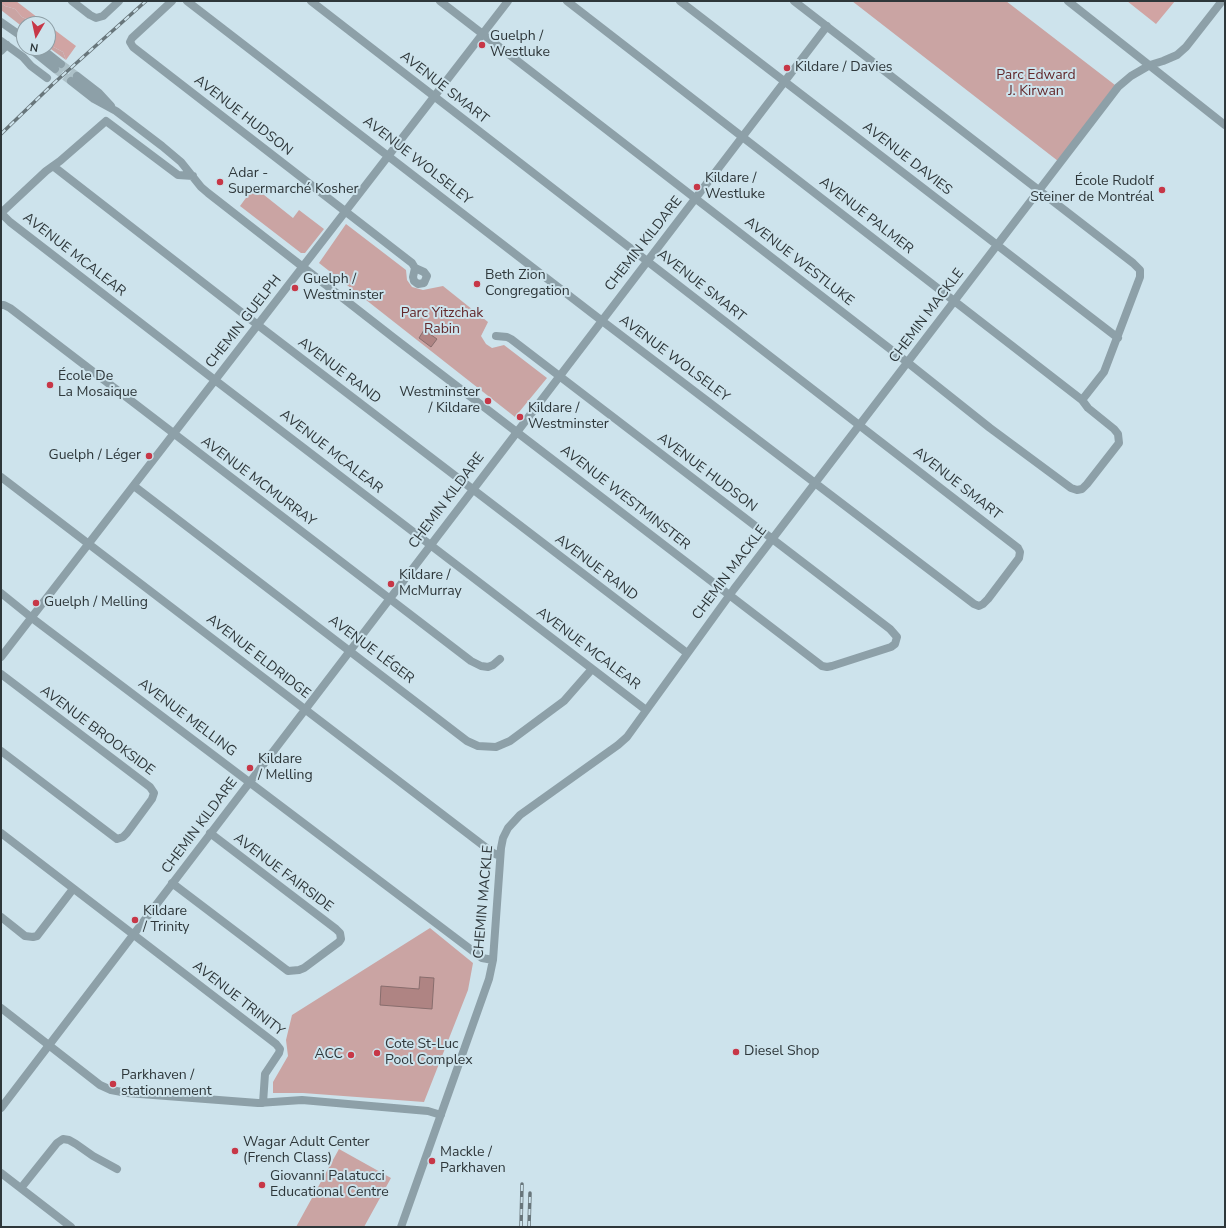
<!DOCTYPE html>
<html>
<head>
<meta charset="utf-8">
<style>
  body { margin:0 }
  #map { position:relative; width:1226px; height:1228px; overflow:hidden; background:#cde3ec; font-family:"Nunito Sans",sans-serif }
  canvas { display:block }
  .frame { position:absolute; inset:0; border:2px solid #2e373a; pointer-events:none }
  .north { position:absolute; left:16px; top:16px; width:40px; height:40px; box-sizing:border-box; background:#cde3ec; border:1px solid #8d9ea5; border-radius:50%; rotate:189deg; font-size:11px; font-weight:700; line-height:16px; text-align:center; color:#2e373a }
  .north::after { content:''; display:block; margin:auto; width:14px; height:18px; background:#c73747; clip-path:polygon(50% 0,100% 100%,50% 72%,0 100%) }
</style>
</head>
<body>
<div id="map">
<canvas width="1226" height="1228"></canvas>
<div class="frame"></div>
<div class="north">N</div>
</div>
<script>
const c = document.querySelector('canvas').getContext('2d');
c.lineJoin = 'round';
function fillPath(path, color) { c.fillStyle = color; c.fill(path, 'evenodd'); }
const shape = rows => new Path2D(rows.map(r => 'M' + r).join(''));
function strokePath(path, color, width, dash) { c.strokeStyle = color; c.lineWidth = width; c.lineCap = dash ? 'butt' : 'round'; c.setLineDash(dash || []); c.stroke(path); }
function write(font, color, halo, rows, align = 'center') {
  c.font = font + ' "Nunito Sans",sans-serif'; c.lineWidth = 4; c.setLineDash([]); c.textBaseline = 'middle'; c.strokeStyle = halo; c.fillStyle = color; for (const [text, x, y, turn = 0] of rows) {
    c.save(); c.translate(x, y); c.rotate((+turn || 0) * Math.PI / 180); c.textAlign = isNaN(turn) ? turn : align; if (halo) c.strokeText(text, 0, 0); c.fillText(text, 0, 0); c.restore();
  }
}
const green = shape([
  [852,1,1006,1,1115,85,1058,161],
  [1,3,5,6,15,9,22,17,31,21,31,24,24,24,24,28,1,10],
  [48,44,63,52,66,60,48,47],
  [254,187,293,218,299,210,324,229,305,253,301,253,240,206],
  [346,224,406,270,407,280,412,287,423,290,443,286,488,322,481,336,486,344,492,348,504,345,547,378,515,417,319,263],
  [430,928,473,963,468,990,424,1102,303,1093,273,1093,273,1082,288,1056,286,1040,292,1015],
  [339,1149,391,1178,364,1227,296,1227]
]);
const forest = shape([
  [1,1,16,1,46,24,31,24,31,21,22,17,15,9,5,6,1,3],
  [1127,1,1175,1,1156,24],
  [48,25,76,46,66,60,63,52,48,44]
]);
const water = shape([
  [424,330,437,339,431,347,419,338,424,330],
  [420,977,434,978,432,1009,380,1005,381,986,419,989,420,977]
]);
const minorTunnel = shape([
  [61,64,77,76],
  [55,69,71,81]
]);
const minor = shape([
  [72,1,90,15,96,18,103,16,119,1],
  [172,1,132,38,130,42,133,47,412,263,415,268,424,272,427,276,424,283,418,284,414,281,413,277,415,268],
  [187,1,593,314,974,604,979,606,983,604,988,599,1019,558,1020,552,1018,548,311,1],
  [440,1,907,362,990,428,1071,488,1077,490,1082,489,1087,484,1119,443,1118,434,1114,429,1088,408,1082,400,567,1],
  [680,1,1118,338],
  [794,1,1133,263,1140,270,1140,277,1104,372,1082,400],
  [1068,1,1225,125],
  [1,22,24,38],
  [1,41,23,57,31,66,47,78],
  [29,48,55,69],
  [41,48,61,64],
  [1,51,7,45],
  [77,76,99,93,111,106],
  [71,81,94,99,116,111,162,146,181,162,201,187,208,193,394,338,822,666,827,667,832,666,891,647,895,644,897,637,890,629,511,339,507,337,496,336],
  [53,166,250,319,687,653],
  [1,213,10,222,207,374,646,710],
  [1,213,46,171,60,161,106,121,178,175,193,176],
  [1,305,4,305,10,308,471,661,481,666,488,667,493,665,500,659],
  [1,477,493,853,500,856],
  [134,486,467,741,478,746,496,747,510,741,564,701,592,669],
  [1,593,32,618,482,958,493,960],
  [1,657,508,1],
  [1,674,150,787,154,793,152,799,127,833,123,837,117,839,1,751],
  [1,833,276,1044,280,1049,279,1053,265,1074,263,1103],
  [172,883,288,971,299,970,304,968,339,942,341,939,340,933,336,929,210,833],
  [1,917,25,936,33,937,37,936,73,889],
  [1,1008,100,1085,111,1090,127,1093,258,1103,302,1100,428,1111,441,1115],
  [1,1108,827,26],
  [1,1173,71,1227],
  [21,1188,57,1143,63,1139,69,1140,76,1144,93,1156,117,1169],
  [401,1227,489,979,493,960,501,848,503,838,508,828,520,815,618,745,627,737,734,589,1118,87,1131,76,1150,65,1163,61,1177,55,1186,47,1222,1]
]);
const rail = shape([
  [1,134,54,83,146,1],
  [521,1227,522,1184],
  [529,1227,530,1193]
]);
const markers = [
  [482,45,4,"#c73747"],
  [787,68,4,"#c73747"],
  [220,182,4,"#c73747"],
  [697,187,4,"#c73747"],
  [1162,190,4,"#c73747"],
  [477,284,4,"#c73747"],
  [295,288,4,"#c73747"],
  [50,385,4,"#c73747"],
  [488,401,4,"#c73747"],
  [520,417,4,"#c73747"],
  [149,456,4,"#c73747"],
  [391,584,4,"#c73747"],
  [36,603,4,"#c73747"],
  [250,768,4,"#c73747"],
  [135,920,4,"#c73747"],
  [736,1052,4,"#c73747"],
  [377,1053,4,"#c73747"],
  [351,1055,4,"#c73747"],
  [113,1084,4,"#c73747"],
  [235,1151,4,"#c73747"],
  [432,1161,4,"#c73747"],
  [262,1185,4,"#c73747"]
];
const poiNames = [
  ["Guelph /",490,37],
  ["Westluke",490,53],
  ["Kildare / Davies",795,68],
  ["Adar -",228,174],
  ["Supermarché Kosher",228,190],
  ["Kildare /",705,179],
  ["Westluke",705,195],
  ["École Rudolf",1154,182,"right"],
  ["Steiner de Montréal",1154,198,"right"],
  ["Beth Zion",485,276],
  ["Congregation",485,292],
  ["Guelph /",303,280],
  ["Westminster",303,296],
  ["École De",58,377],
  ["La Mosaique",58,393],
  ["Westminster",480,393,"right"],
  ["/ Kildare",480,409,"right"],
  ["Kildare /",528,409],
  ["Westminster",528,425],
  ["Guelph / Léger",141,456,"right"],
  ["Kildare /",399,576],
  ["McMurray",399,592],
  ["Guelph / Melling",44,603],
  ["Kildare",258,760],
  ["/ Melling",258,776],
  ["Kildare",143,912],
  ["/ Trinity",143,928],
  ["Cote St-Luc",385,1045],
  ["Pool Complex",385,1061],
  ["Diesel Shop",744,1052],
  ["ACC",343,1055,"right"],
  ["Parkhaven /",121,1076],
  ["stationnement",121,1092],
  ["Wagar Adult Center",243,1143],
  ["(French Class)",243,1159],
  ["Mackle /",440,1153],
  ["Parkhaven",440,1169],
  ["Giovanni Palatucci",270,1177],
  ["Educational Centre",270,1193]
];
const parkNames = [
  ["Parc Edward",1036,76],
  ["J. Kirwan",1036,92],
  ["Parc Yitzchak",442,314],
  ["Rabin",442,330]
];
const streetNames = [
  ["AVENUE SMART",444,88,38],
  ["AVENUE HUDSON",243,116,38],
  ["AVENUE DAVIES",907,159,38],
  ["AVENUE WOLSELEY",417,161,38],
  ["AVENUE PALMER",866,216,38],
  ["CHEMIN KILDARE",644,244,-52],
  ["AVENUE MCALEAR",74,255,38],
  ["AVENUE WESTLUKE",799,262,38],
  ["AVENUE SMART",701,286,38],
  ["CHEMIN MACKLE",927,316,-53],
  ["CHEMIN GUELPH",244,322,-52],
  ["AVENUE WOLSELEY",674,359,37],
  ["AVENUE RAND",339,371,37],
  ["AVENUE MCALEAR",331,452,38],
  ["AVENUE HUDSON",707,473,37],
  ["AVENUE MCMURRAY",258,482,37],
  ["AVENUE SMART",957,484,38],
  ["AVENUE WESTMINSTER",625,498,38],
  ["CHEMIN KILDARE",447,501,-53],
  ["AVENUE RAND",596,568,37],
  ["CHEMIN MACKLE",730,573,-53],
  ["AVENUE MCALEAR",588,649,37],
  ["AVENUE LÉGER",371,650,37],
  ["AVENUE ELDRIDGE",258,657,38],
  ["AVENUE MELLING",187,718,37],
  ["AVENUE BROOKSIDE",97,731,37],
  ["CHEMIN KILDARE",200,826,-53],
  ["AVENUE FAIRSIDE",283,873,37],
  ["CHEMIN MACKLE",484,902,-85],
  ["AVENUE TRINITY",238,999,38]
];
fillPath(green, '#caa4a3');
fillPath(forest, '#d1a4a3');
fillPath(water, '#af8483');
strokePath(water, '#886d6d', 1);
strokePath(minorTunnel, '#adc1c8', 8, [8, 4]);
strokePath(minor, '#8da0a8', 8);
strokePath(rail, '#68767b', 3.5);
strokePath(rail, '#cde3ec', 2, [6]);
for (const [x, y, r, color] of markers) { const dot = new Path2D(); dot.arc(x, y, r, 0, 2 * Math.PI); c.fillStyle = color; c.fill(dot); strokePath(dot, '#cde3ec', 1.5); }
write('14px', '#2e373a', '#cde3ec', poiNames, 'left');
write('14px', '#63292c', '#cde3ec', parkNames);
write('14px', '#2e373a', '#cde3ec', streetNames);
</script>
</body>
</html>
